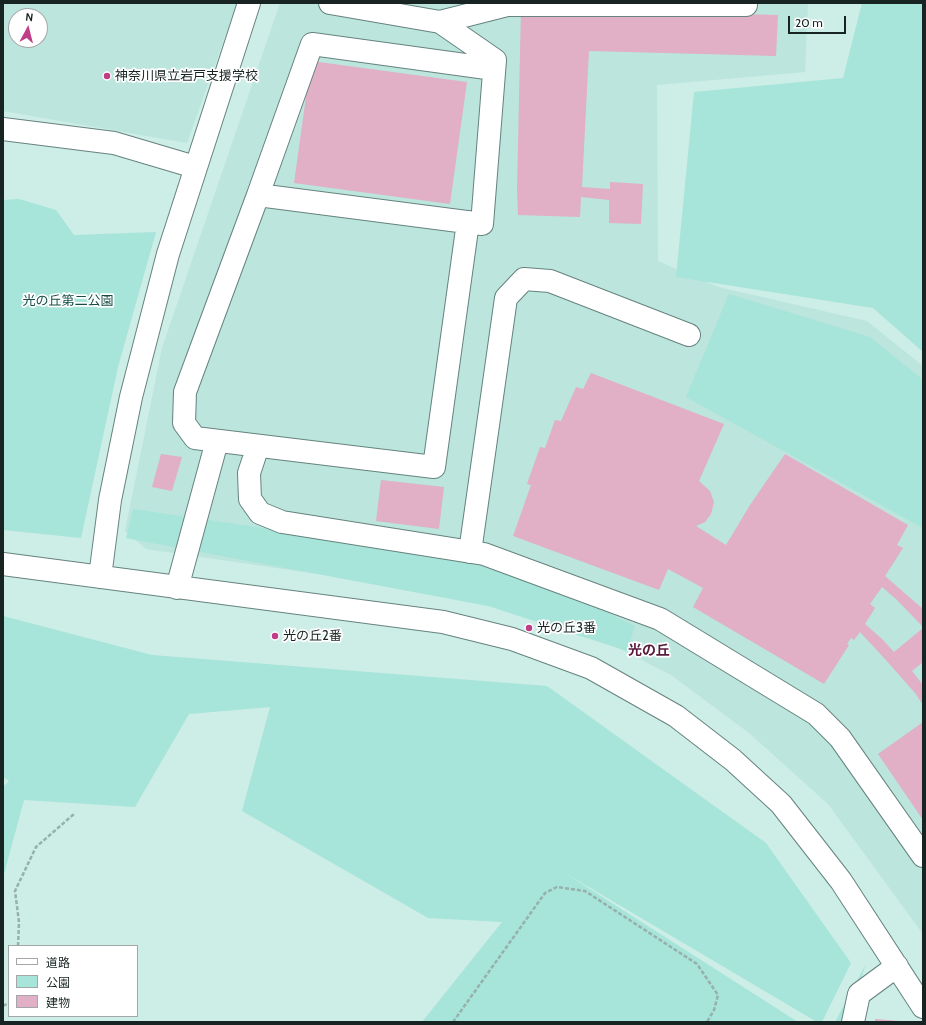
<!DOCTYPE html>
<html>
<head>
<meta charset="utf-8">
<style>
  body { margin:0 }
  #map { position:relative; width:926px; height:1025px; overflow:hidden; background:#cdede7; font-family:Cabin,"Noto Sans JP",sans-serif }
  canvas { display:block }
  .frame { position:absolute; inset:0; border:4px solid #182422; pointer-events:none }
  .legend { position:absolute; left:8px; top:945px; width:130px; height:72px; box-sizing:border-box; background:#fff; border:1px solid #a3a7a7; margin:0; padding:5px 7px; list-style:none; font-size:12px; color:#182422 }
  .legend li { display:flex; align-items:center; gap:8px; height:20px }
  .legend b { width:20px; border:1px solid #a3a7a7 }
  .north { position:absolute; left:8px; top:8px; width:40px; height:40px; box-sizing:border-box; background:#fff; border:1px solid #a3a7a7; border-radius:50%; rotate:7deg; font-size:11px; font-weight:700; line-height:16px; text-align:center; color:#182422 }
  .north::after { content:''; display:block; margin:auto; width:14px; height:18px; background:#bf3e88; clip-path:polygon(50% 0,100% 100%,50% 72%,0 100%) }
  .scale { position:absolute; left:788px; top:16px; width:58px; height:18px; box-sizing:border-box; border:2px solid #182422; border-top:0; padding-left:5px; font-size:12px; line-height:14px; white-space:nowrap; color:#182422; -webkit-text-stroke:3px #fff; paint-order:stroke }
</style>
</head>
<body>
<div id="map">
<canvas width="926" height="1025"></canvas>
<div class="frame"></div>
<ul class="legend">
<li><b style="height:5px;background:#fff"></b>道路</li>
<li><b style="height:11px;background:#a7e4da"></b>公園</li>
<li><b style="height:11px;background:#e1afc6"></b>建物</li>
</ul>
<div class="north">N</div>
<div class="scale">20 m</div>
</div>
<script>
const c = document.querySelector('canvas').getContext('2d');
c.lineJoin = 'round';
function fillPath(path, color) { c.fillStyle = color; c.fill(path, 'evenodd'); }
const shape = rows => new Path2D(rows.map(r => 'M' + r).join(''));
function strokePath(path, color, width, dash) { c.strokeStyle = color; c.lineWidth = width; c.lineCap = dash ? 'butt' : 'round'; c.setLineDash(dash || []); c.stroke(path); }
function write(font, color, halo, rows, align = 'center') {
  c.font = font + ' Cabin,"Noto Sans JP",sans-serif'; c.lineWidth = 3.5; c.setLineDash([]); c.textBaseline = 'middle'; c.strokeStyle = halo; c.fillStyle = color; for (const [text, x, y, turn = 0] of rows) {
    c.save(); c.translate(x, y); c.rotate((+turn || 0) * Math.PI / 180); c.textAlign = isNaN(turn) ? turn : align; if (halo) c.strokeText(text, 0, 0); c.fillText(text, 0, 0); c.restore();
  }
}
const built = shape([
  [3,3,237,3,187,143,3,111],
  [16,16,40,16,40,40,16,40],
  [280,3,808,3,805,72,657,85,658,261,718,287,867,321,923,366,923,934,828,804,749,733,671,675,583,630,496,600,146,549,125,531,162,348]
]);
const green = shape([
  [862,3,923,3,923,352,873,308,676,277,694,92,843,78],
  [19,199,56,210,74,235,156,232,118,367,81,538,3,530,3,200],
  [729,294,870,337,923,380,923,528,686,397],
  [133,509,503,563,635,626,627,651,488,606,126,538],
  [3,616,152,655,547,686,766,843,851,963,822,1022,817,1022,565,873,798,1022,422,1022,502,922,428,918,242,811,270,707,189,714,135,807,24,800,3,878,3,787,9,781,3,777],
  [866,964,846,1022,835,1022]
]);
const building = shape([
  [521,8,778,15,776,56,589,51,582,187,610,189,610,182,643,184,641,224,609,223,609,200,581,197,580,217,518,215,517,190],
  [311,61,467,82,450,204,294,183],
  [591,373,724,424,699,481,710,491,714,502,711,514,705,522,696,526,726,545,750,505,785,454,908,525,897,545,903,548,885,576,923,609,923,627,896,599,882,587,870,604,875,608,865,624,882,639,894,652,923,628,923,662,912,671,923,685,923,705,915,693,885,659,860,632,854,640,851,638,847,644,849,645,824,684,693,607,703,588,668,569,659,590,513,536,531,485,527,484,540,447,545,448,555,420,561,421,576,387,583,389],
  [161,454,182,457,172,491,152,487],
  [381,480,444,487,439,529,376,521],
  [923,722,923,820,878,754],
  [875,1019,900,1021,900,1022,875,1022]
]);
const path = shape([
  [18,946,19,922,15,891,36,847,74,814],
  [3,1006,9,1003],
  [453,1022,545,893,557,887,585,891,697,964,718,995,714,1010,707,1022]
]);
const minor = shape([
  [330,3,440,22,507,5,746,5],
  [440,22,495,60,482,224,258,195,312,44,494,69],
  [3,129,114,143,195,167],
  [258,195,185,392,184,423,195,438,434,467,468,222],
  [258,446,249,473,250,499,260,513,282,522,484,554,660,619,816,714,840,738,923,856],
  [470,552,506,298,524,279,550,281,689,335],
  [3,564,443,622,512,639,591,668,676,716,733,760,781,804,841,881,923,1007],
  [100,577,110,500,131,397,168,254,249,3],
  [177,588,217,441],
  [853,1022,859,994,897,966]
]);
const markers = [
  [107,76,4,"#bf3e88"],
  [529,628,4,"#bf3e88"],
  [275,636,4,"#bf3e88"]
];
const poiNames = [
  ["神奈川県立岩戸支援学校",115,76],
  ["光の丘3番",537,628],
  ["光の丘2番",283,636]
];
const parkNames = [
  ["光の丘第二公園",68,301]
];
const neighbourhoodNames = [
  ["光の丘",649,651]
];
fillPath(built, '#bbe5dd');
fillPath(green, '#a7e4da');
fillPath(building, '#e1afc6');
strokePath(minor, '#66837e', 24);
strokePath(path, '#96b0ac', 2.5, [4, 2]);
strokePath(minor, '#fff', 22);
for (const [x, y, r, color] of markers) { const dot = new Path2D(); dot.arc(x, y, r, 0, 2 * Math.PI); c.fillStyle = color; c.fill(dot); strokePath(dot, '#fff', 1.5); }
write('13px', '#182422', '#fff', poiNames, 'left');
write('13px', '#164d46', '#fff', parkNames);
write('bold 14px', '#57193c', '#fff', neighbourhoodNames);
</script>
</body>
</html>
